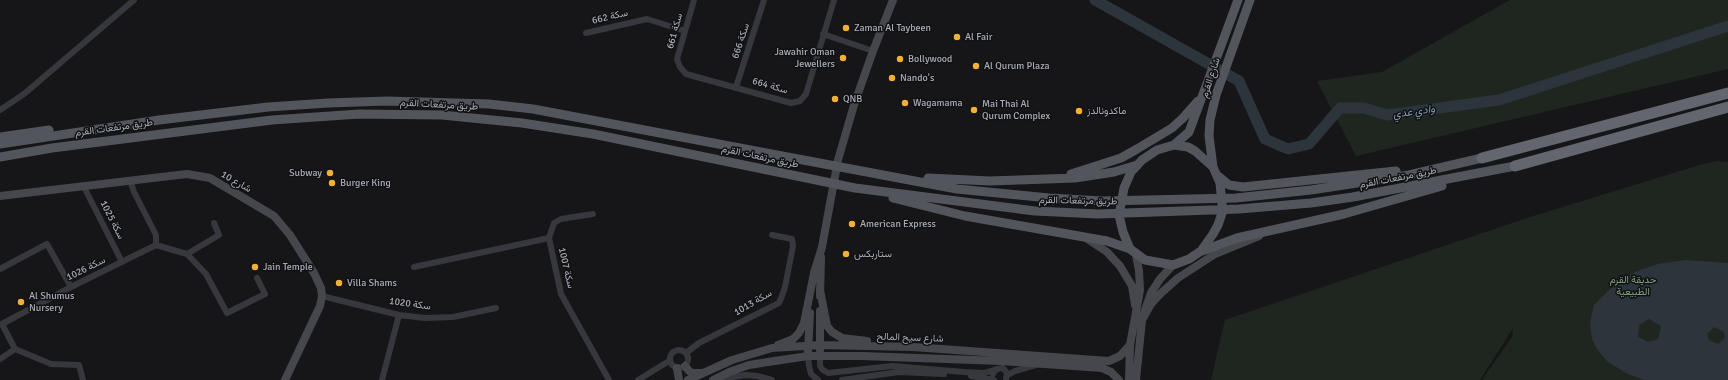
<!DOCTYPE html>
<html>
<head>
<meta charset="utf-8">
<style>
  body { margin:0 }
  canvas { display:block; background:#161618 }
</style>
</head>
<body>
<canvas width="1728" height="380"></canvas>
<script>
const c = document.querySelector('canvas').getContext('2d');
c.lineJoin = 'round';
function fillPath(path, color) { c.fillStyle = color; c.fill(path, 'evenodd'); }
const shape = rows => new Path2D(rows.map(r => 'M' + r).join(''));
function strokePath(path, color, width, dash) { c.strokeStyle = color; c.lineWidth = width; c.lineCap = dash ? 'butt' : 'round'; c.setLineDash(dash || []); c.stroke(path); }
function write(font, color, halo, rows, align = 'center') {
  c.font = font + ' Signika,Vazirmatn,sans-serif'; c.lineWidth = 3; c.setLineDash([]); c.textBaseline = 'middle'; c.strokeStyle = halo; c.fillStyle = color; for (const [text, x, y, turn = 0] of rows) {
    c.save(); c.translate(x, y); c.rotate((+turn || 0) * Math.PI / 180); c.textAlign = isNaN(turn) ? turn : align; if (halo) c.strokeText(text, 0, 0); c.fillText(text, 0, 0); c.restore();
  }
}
const green = shape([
  [1510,0,1728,0,1728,69,1356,156,1317,81,1382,72],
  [1717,161,1728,162,1728,380,1482,380,1512,337,1513,328,1480,380,1211,380,1225,320,1530,217,1703,164]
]);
const water = shape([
  [1685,260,1728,263,1728,380,1644,380,1626,373,1608,362,1597,349,1592,339,1590,323,1594,305,1608,291,1635,272,1658,264],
  [1649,319,1661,326,1658,339,1649,342,1638,337,1639,325],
  [1714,327,1724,332,1725,338,1718,344,1709,340,1707,334]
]);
const river = shape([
  [1095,0,1239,81,1265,139,1288,149,1309,144,1340,108,1364,108,1387,115,1499,100,1728,26]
]);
const street = shape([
  [694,0,677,59,680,67,686,74,791,103,800,101,806,94,834,0],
  [586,33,647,19,685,31],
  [823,34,873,51],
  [736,87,764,0],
  [0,110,24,94,134,0],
  [130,180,134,192,156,235,156,245],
  [84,187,122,262],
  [549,238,554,223,561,219,593,214],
  [187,254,219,235,214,223],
  [414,267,549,238,561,294,609,380],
  [0,269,47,244,71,287],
  [322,296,399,315,425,318,453,317,496,308],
  [15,349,51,364,79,365,83,380],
  '670 359a9 9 0 1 1 18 0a9 9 0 1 1-18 0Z',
  [686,353,699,343,779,303,782,296,785,287,793,246,792,239,772,235],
  [808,356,809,366,811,374,818,380],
  [820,356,820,366,823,370,828,373,892,366,964,372,984,373,994,370],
  [0,359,15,349,2,324,71,287,156,245,187,254,206,274,227,313,265,294,257,278],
  [993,374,996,369,1003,368,1007,373,1006,380],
  [1008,375,1015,371,1036,365],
  [971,376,994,380],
  [382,380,399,315],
  [638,380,669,361],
  [722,380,732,377,746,375,757,376,772,380],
  [842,380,899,372,944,374]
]);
const secondary = shape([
  [0,196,187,174,210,178,274,216,290,235,314,273,321,288,322,296,320,306,285,380],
  [1086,238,1107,252,1120,266,1132,286,1135,305],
  [820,290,827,326,832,332,842,338,867,341],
  [820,296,821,257],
  [1142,320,1151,304,1159,295,1178,278,1215,254,1259,236],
  [778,345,793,339,799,333,804,323,814,273,822,247,838,160,854,105,873,51,893,0],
  [820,350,820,311],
  [808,351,810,313],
  [685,366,689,371,693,373,702,373],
  [677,368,679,380],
  [688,380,732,360,772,348,820,345,913,347,1109,361,1120,356,1130,345],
  [713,380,729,372,749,365,768,362,808,356,862,356,1002,361,1102,368,1111,372,1119,380],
  [1129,380,1130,345,1140,290,1139,271,1136,255],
  [1136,380,1142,320,1146,307,1151,293,1160,279,1173,265]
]);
const primary = shape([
  [0,137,49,130],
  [0,144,159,120,268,107,328,103,387,101,489,104,533,109,957,189,1049,198,1102,201,1236,198,1311,190,1409,175,1482,158],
  [1174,145,1188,147,1195,151,1213,167,1220,183,1222,203,1222,213,1218,225,1213,234,1201,251,1189,259,1173,265,1145,260,1130,249,1123,232,1119,215,1124,188,1131,172,1142,160,1157,150,1174,145,1189,132,1238,0],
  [0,157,52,148,272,120,359,114,442,115,522,123,593,134,855,188,1035,211,1098,214,1239,209,1311,203,1353,197,1515,166],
  [1213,167,1209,136,1210,120,1216,95,1250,0],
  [1071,174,1121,158,1137,149,1172,128,1183,118,1198,101],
  [1218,176,1229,185,1243,187,1396,171],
  [928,178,990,181,1075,178,1114,172,1137,165],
  [893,198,965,216,1107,241,1130,249],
  [1202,251,1237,238,1344,214,1442,186]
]);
const highway = shape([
  [1482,158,1728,93],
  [1515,166,1728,107]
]);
const markers = [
  [846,28,4,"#f2b134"],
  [957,37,4,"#f2b134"],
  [843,58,4,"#f2b134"],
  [900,59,4,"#f2b134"],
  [976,66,4,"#f2b134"],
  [892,78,4,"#f2b134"],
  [835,99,4,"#f2b134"],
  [905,103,4,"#f2b134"],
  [974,110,4,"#f2b134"],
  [1079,111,4,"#f2b134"],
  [330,173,4,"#f2b134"],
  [332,183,4,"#f2b134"],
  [852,224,4,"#f2b134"],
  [846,254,4,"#f2b134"],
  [255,267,4,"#f2b134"],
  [339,283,4,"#f2b134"],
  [21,302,4,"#f2b134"]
];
const streetNames = [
  ["سكة 662",610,17,-13],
  ["سكة 661",675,31,-75],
  ["سكة 666",741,41,-72],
  ["شارع القرم",1211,78,-72],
  ["سكة 664",770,86,16],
  ["طريق مرتفعات القرم",439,105,3],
  ["طريق مرتفعات القرم",114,128,-8],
  ["طريق مرتفعات القرم",760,157,12],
  ["طريق مرتفعات القرم",1398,178,-11],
  ["شارع 10",236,182,30],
  ["طريق مرتفعات القرم",1078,201,1],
  ["سكة 1025",112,220,63],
  ["سكة 1007",566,268,77],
  ["سكة 1026",86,269,-26],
  ["سكة 1013",753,303,-30],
  ["سكة 1020",410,304,8],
  ["شارع سيح المالح",910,338,2]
];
const poiNames = [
  ["Zaman Al Taybeen",854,28],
  ["Al Fair",965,37],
  ["Jawahir Oman",835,52,"right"],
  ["Jewellers",835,64,"right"],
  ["Bollywood",908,59],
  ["Al Qurum Plaza",984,66],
  ["Nando's",900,78],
  ["QNB",843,99],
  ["Wagamama",913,103],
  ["Mai Thai Al",982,104],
  ["Qurum Complex",982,116],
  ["ماكدونالدز",1087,111],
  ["Subway",322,173,"right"],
  ["Burger King",340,183],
  ["American Express",860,224],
  ["ستاربكس",854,254],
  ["Jain Temple",263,267],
  ["Villa Shams",347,283],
  ["Al Shumus",29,296],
  ["Nursery",29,308]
];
const parkNames = [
  ["حديقة القرم",1633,280],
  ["الطبيعية",1633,292]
];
const waterNames = [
  ["وادي عدي",1414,112,-8]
];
fillPath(green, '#1e261f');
fillPath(water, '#2c353c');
strokePath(river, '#2c353c', 11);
strokePath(street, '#37383d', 6);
strokePath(secondary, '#45474d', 8);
strokePath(primary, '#53555c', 9);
strokePath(highway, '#63666e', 11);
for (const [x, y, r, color] of markers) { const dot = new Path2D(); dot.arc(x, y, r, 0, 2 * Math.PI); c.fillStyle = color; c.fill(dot); strokePath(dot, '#111113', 1.5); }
write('10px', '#a8adb8', '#111113', streetNames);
write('10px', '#a8adb8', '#111113', poiNames, 'left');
write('10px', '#7fa381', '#111113', parkNames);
write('italic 11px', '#7f9bb3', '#111113', waterNames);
</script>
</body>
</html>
